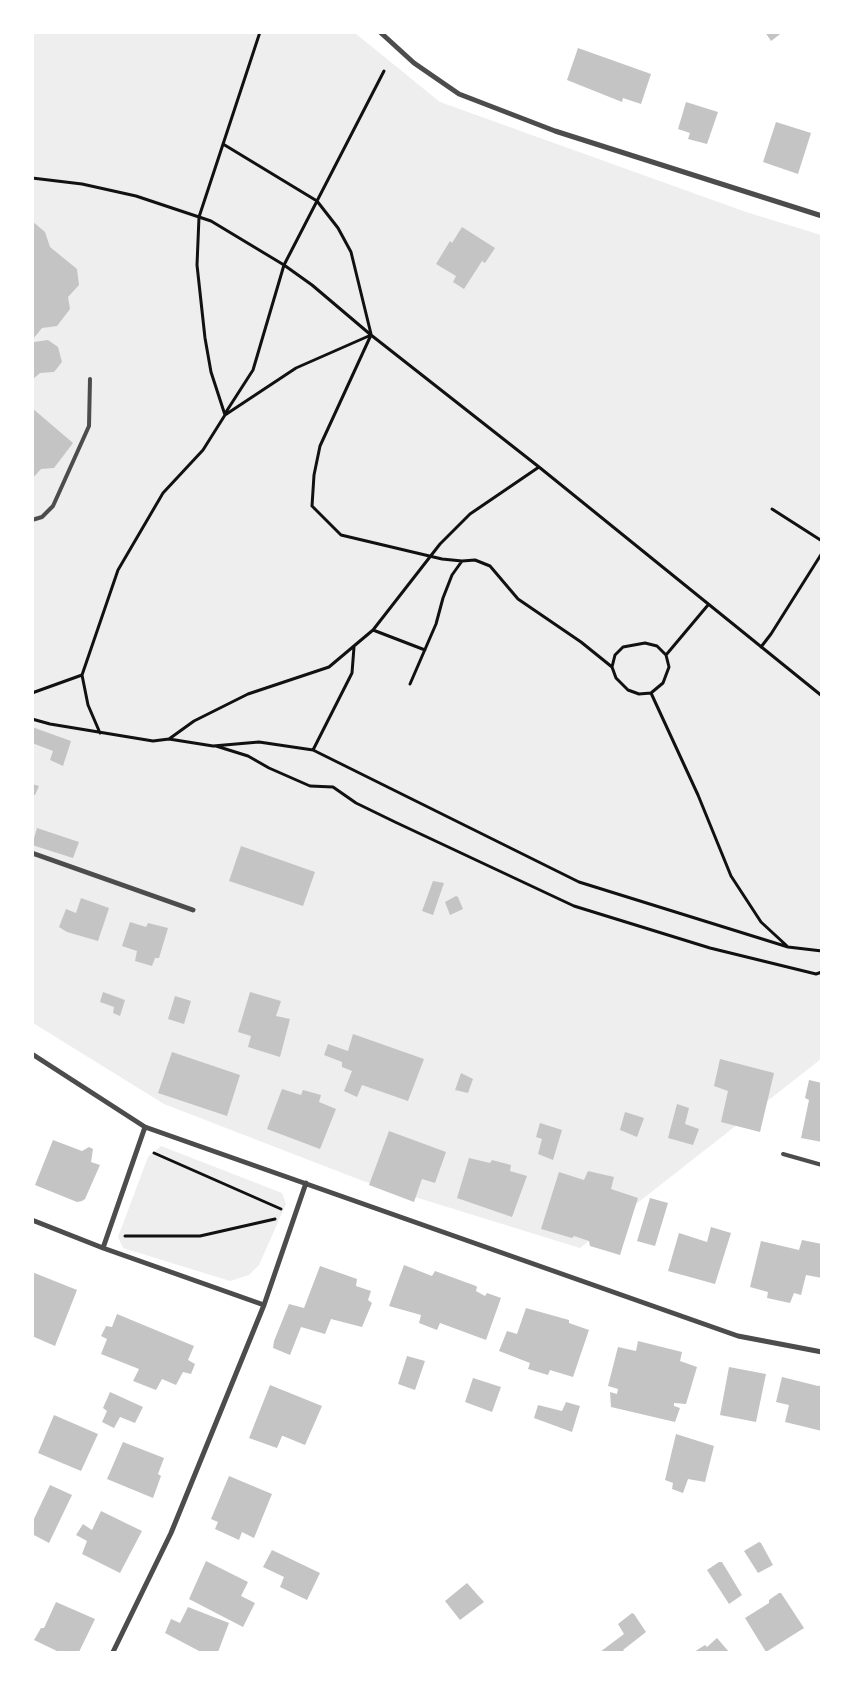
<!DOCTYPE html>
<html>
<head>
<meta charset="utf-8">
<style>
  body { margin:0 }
  #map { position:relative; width:854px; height:1685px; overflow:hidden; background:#fff; font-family:"Noto Sans",sans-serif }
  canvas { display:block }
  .frame { position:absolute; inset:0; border:34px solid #fff; pointer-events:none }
</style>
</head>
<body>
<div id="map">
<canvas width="854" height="1685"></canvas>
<div class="frame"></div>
</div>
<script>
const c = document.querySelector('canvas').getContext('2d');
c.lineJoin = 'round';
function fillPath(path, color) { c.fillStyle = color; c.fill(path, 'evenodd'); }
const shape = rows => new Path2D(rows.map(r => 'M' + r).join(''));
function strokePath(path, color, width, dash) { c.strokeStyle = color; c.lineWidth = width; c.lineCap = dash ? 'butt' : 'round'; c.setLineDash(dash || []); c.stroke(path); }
const green = shape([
  [32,33,355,33,440,102,746,212,821,235,821,1059,580,1248,363,1181,164,1104,33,1023],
  [161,1146,282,1193,286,1204,259,1265,249,1275,230,1281,123,1248,118,1237,148,1157]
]);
const building = shape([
  [765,32,783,32,771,41],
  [578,48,651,74,641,104,623,98,622,102,567,80],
  [686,102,718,112,707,144,688,139,690,133,678,129],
  [776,122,811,133,798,174,763,162],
  [32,221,45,232,50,247,77,269,79,285,68,297,70,309,57,326,42,328,33,339,34,342,48,340,58,347,62,362,54,372,40,373,32,380],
  [462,227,495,248,485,263,482,261,464,289,453,282,456,276,436,264,450,241,452,243],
  [32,408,73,443,54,468,41,469,32,479],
  [32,727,71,741,63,766,50,760,53,751,32,743],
  [32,784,39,786,35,795,32,795],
  [37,828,79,842,73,858,32,845],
  [241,846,315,872,303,906,229,881],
  [433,881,444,883,433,915,422,911],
  [456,896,458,897,463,909,450,915,445,902],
  [81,898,109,908,98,941,67,932,59,927,66,909,76,913],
  [130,922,146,927,148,923,168,928,159,958,155,958,152,966,135,961,137,951,122,946],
  [103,992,125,1000,120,1016,113,1013,114,1007,100,1002],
  [250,992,281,1001,276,1016,290,1019,280,1057,248,1047,251,1036,238,1032],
  [175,996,191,1001,184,1024,168,1019],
  [353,1034,424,1059,408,1101,362,1085,357,1097,344,1091,352,1071,342,1067,342,1062,324,1055,328,1044,348,1051],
  [172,1052,240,1075,227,1116,158,1093],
  [720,1059,774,1073,760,1132,721,1122,728,1091,714,1086],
  [461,1073,473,1079,468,1093,455,1090],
  [809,1080,822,1083,822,1142,801,1138,809,1100,805,1098],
  [282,1089,301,1095,303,1090,321,1095,319,1102,336,1109,320,1149,267,1129],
  [677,1104,689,1108,685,1124,699,1129,693,1145,668,1138],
  [625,1112,644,1118,637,1137,620,1130],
  [540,1123,562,1130,553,1160,538,1154,542,1139,536,1137],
  [389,1131,446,1152,435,1183,422,1179,414,1202,369,1185],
  [53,1140,82,1151,89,1147,93,1149,91,1162,100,1165,85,1199,82,1201,77,1202,35,1185],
  [469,1158,490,1163,492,1160,511,1165,510,1171,527,1176,512,1217,457,1198],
  [588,1171,614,1177,611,1189,638,1198,620,1255,590,1246,589,1241,574,1236,572,1238,541,1229,559,1172,584,1180],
  [650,1198,668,1203,655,1246,637,1241],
  [711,1227,731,1233,715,1284,668,1271,679,1233,707,1242],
  [802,1240,822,1244,822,1278,806,1275,801,1295,794,1293,790,1303,767,1298,768,1292,750,1287,761,1241,799,1250],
  [404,1265,432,1276,435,1271,476,1286,477,1287,476,1291,485,1296,487,1293,501,1298,486,1340,440,1323,437,1330,419,1323,421,1315,389,1306],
  [320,1266,357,1279,356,1286,371,1291,368,1300,372,1303,362,1327,331,1319,325,1334,301,1327,290,1355,273,1348,274,1341,289,1304,304,1308],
  [32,1272,77,1290,55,1346,32,1336],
  [526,1308,569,1320,569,1323,589,1330,573,1377,550,1370,548,1375,528,1369,530,1363,499,1351,507,1331,517,1334],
  [117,1314,194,1346,188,1360,195,1364,191,1374,183,1372,176,1385,162,1379,156,1390,133,1381,139,1369,101,1354,107,1339,101,1336,106,1326,112,1327],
  [638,1341,682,1352,680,1361,697,1367,686,1404,674,1403,674,1406,680,1408,675,1422,611,1407,610,1392,617,1394,618,1389,608,1386,618,1347,636,1351],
  [407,1356,425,1361,415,1390,398,1384],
  [729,1367,766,1374,756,1422,720,1415],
  [782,1377,818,1386,822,1385,822,1431,785,1422,789,1405,776,1402],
  [473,1378,501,1387,492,1412,465,1402],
  [270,1385,322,1406,305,1445,283,1436,282,1436,277,1448,249,1438],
  [110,1392,143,1407,135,1423,120,1417,114,1428,102,1422,107,1411,103,1408],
  [566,1402,580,1406,572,1432,534,1418,538,1405,562,1411],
  [54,1415,98,1434,81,1471,38,1453],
  [676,1434,714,1446,705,1482,688,1479,683,1493,672,1489,673,1483,665,1480],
  [123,1442,164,1458,158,1474,161,1476,153,1498,107,1479],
  [229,1476,272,1494,254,1538,242,1532,239,1540,215,1529,218,1522,211,1519],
  [50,1485,72,1495,49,1543,32,1534,32,1523],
  [101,1511,142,1531,120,1573,82,1554,87,1541,76,1535,83,1524,92,1530],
  [759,1542,761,1543,773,1565,758,1573,744,1551],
  [272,1550,320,1573,307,1600,280,1587,284,1577,263,1567],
  [206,1561,248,1582,241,1596,255,1603,243,1627,189,1599],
  [719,1562,722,1562,742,1595,729,1604,707,1570],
  [467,1583,484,1602,460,1620,445,1601],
  [779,1593,781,1593,804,1628,766,1652,745,1618,769,1603,769,1600],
  [56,1602,95,1619,79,1652,59,1652,34,1640,41,1628,44,1628],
  [188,1607,229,1623,218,1652,201,1652,165,1633,171,1619,180,1623],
  [632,1613,634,1614,646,1632,623,1650,625,1652,600,1652,624,1634,618,1624],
  [717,1638,729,1652,694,1652,705,1645,707,1647]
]);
const path = shape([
  [223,144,317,201,338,228,351,252,371,334],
  [32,178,82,184,136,196,211,221,284,265,312,285,371,335,320,446,314,475,312,506,341,535,442,559,462,561],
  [226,412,253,370,284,265,384,71],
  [225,415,296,368,371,335,539,467,822,696],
  [772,509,822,541],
  [373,630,425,650],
  [761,647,771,634,822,553],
  [666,655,708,605],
  [612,667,615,655,623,647,645,643,657,646,666,655,669,667,663,683,651,693],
  [82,675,88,705,100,733],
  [410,684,436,624,443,598,452,575,462,561,475,560,490,566,518,599,581,642,612,667,616,678,628,690,639,694,651,693,698,795,731,876,761,922,787,946],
  [32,693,82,675,118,570,163,493,203,450,225,415,211,372,205,338,197,265,199,217,260,32],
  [32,719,50,724,153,741,169,739,213,746,259,742,313,750,579,882,788,947,822,951],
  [169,739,194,721,248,694,329,667,373,630,440,544,470,514,539,467],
  [216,746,248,756,269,768,310,786,333,787,356,803,395,822,574,906,710,948,816,974,822,972],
  [313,750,352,673,354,647],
  [154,1153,281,1209],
  [125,1236,200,1236,275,1219]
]);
const service = shape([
  [32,520,42,517,53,506,89,426,90,379],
  [783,1154,822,1165]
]);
const minor = shape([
  [380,32,414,63,459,94,555,131,822,216],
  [32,853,193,910],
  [32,1054,145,1127,738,1336,822,1352],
  [32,1220,103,1248,264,1305],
  [103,1248,145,1127],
  [113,1652,171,1533,264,1305,306,1183]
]);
fillPath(green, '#eee');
fillPath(building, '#c4c4c4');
strokePath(path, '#111', 3);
strokePath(service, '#4c4c4c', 4);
strokePath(minor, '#4c4c4c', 5);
</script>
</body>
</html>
